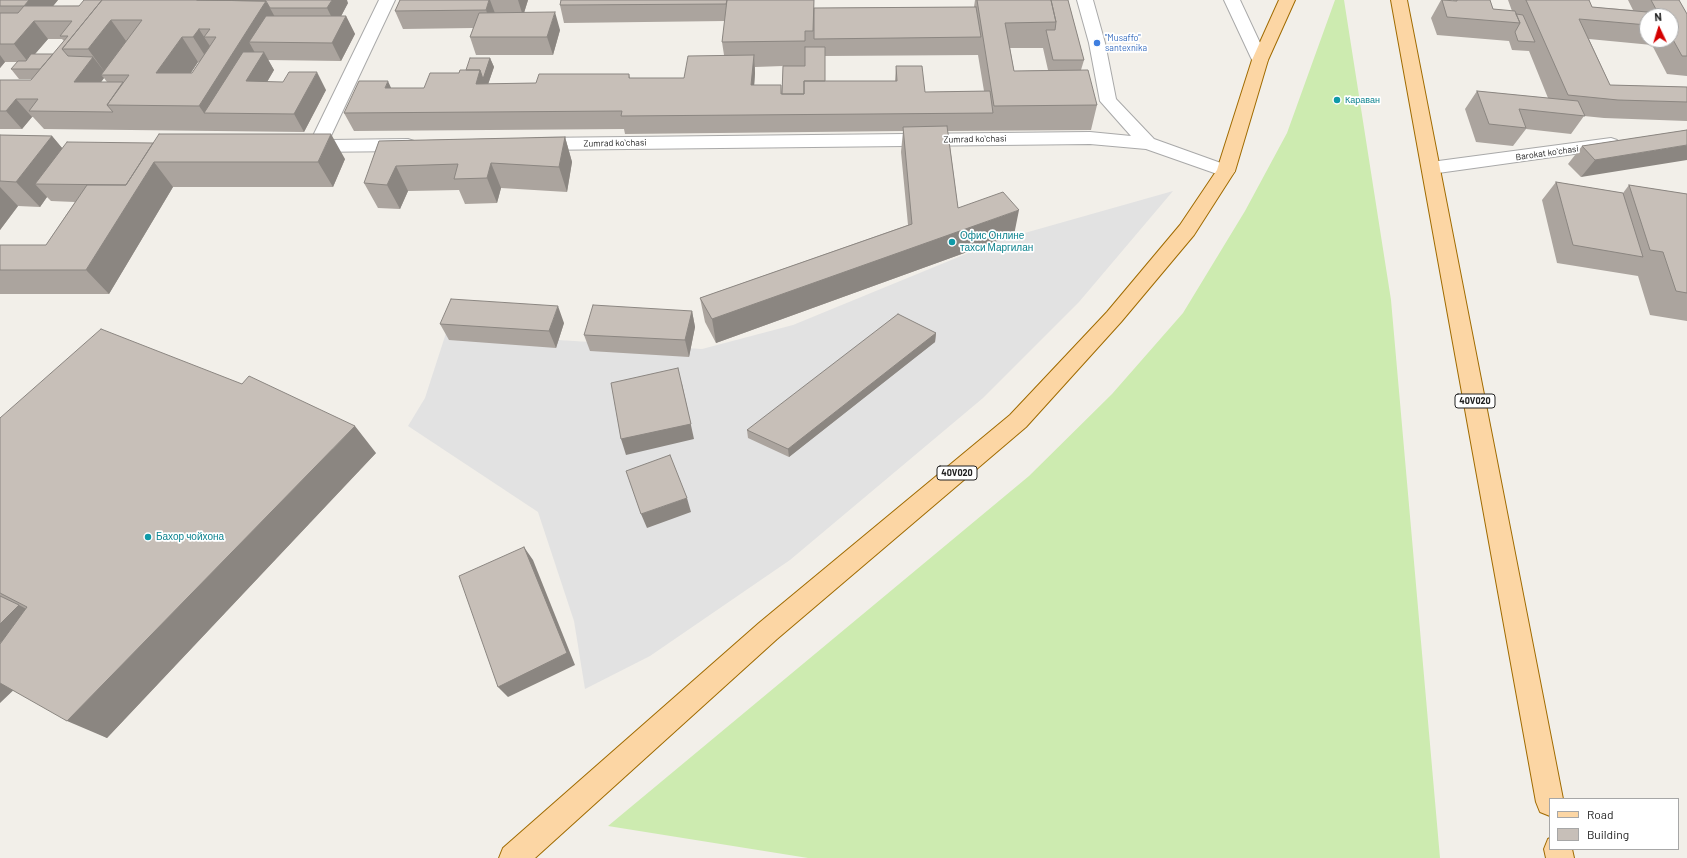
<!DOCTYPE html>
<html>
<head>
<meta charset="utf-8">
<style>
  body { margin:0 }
  #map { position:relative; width:1687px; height:858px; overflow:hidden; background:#f2efe9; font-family:Barlow,sans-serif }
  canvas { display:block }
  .legend { position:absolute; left:1549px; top:798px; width:130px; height:52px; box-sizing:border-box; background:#fff; border:1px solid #a7a7a7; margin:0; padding:5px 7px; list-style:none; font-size:12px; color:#222 }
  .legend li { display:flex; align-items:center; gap:8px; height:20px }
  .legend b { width:20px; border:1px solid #a7a7a7 }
  .north { position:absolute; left:1639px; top:8px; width:40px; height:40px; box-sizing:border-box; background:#fff; border:1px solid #a7a7a7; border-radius:50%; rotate:356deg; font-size:11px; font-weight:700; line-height:16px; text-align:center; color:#222 }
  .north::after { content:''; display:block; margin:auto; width:14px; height:18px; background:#d40000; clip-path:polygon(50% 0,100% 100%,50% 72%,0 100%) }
</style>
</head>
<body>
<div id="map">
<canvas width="1687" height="858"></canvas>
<ul class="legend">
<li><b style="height:5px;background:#fcd6a4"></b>Road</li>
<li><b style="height:11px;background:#c7bfb8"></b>Building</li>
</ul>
<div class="north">N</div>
</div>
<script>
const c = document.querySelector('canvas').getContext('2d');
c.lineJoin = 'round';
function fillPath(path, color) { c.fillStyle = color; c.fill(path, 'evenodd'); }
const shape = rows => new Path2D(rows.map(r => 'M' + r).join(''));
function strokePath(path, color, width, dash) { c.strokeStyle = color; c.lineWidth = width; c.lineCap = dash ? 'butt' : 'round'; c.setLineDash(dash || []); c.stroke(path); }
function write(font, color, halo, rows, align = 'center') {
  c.font = font + ' Barlow,sans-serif'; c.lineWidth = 3.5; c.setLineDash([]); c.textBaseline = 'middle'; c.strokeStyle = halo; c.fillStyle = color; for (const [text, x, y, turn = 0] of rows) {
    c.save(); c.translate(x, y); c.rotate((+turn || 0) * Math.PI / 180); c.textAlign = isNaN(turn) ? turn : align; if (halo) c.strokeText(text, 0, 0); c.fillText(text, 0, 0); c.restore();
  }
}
const grass = shape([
  [1335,0,1344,0,1391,300,1440,858,808,858,608,826,1029,476,1112,394,1183,313,1245,211,1287,133]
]);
const parking = shape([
  [1173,191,1079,302,983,398,790,560,650,656,585,689,574,621,538,512,408,426,425,398,446,333,702,349,793,325,1000,240]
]);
const minor = shape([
  [379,0,395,0,329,140,408,139,414,141,417,145,414,149,408,151,308,152,302,150,299,146,302,142,311,140,379,0],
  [1077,0,1093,0,1105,43,1116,99,1154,139,1232,167,1235,171,1232,175,1226,177,1220,175,1146,149,1090,144,536,150,530,148,527,144,530,140,536,138,1090,132,1131,136,1100,101,1089,43,1077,0],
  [1224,0,1240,0,1268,60,1266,63,1260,65,1254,63,1252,60,1224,0],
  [1611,138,1617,140,1620,144,1617,148,1431,174,1425,172,1422,168,1425,164,1431,162,1611,138]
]);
const major = shape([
  [1279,0,1295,0,1268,60,1235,171,1194,235,1121,322,1026,427,777,639,535,858,499,858,503,848,759,623,1010,415,1107,312,1180,225,1217,170,1252,60,1279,0],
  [1391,0,1407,0,1563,799,1550,799,1550,816,1540,812,1536,802,1391,0],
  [1550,838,1550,849,1572,849,1574,858,1546,858,1544,849,1548,839,1550,838]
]);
const wall = shape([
  [0,0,58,0,53,6,348,3,341,16,346,16,355,34,341,61,268,60,274,70,267,82,326,90,304,132,44,129,33,117,32,117,22,129,0,129,0,80,31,80,33,79,19,79,11,69,18,62,5,62,0,68],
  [48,39,62,39,64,41,53,54,35,54],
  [198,62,199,62,192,73,191,73],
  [104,78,107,82,101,82],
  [400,0,533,0,528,0,524,13,560,30,553,55,476,55,470,37,473,28,403,29,395,11],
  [814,0,814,8,974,7,975,0,1068,0,1084,60,1081,70,1097,105,1091,130,948,131,958,208,1014,235,716,343,705,322,700,298,908,225,901,152,903,131,625,134,624,129,354,131,344,113,391,88,424,88,466,70,490,58,494,67,488,84,536,83,629,74,630,78,684,78,724,55,722,42,725,21,564,23,560,5],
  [1010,48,1043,48,1048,70,1014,71],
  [978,55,984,91,925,92,896,66,895,81,825,81,825,56],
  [783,66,782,94,781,85,754,85,755,73,755,67],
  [1441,0,1453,1,1453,0,1490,0,1493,9,1512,11,1508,0,1589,0,1592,7,1633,10,1628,0,1679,0,1687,14,1687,76,1667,74,1652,45,1589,39,1610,85,1687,87,1687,121,1604,118,1584,116,1571,134,1526,129,1513,146,1476,142,1465,109,1477,91,1548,98,1529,51,1512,50,1509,41,1437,35,1431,18],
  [1647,16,1671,16,1671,40,1647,40],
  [1687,130,1581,177,1568,164,1582,146],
  [0,135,52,136,62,148,345,159,333,187,173,187,109,294,0,294,0,245,46,245,75,202,51,201,47,197,40,207,18,206,0,230],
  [565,137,572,162,567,192,501,188,497,203,465,204,459,190,408,191,400,209,378,208,364,183,379,141],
  [1556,182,1623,193,1629,185,1687,194,1687,321,1650,315,1638,276,1557,263,1542,200],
  [692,311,695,327,689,357,590,351,584,335],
  [564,323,556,348,449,340,440,324],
  [936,333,935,342,789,457,748,438,747,430],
  [0,418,376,453,107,738,13,690,0,643]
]);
const shadedWall = shape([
  [29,0,58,0,41,21,24,6],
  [332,0,347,0,348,3,336,26,327,8],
  [489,0,490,0,496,16,492,28,486,10],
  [518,0,528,0,523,16],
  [266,1,280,26,249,42,259,60,264,52,274,70,257,99,204,113,199,106],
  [555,12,560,30,553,55,547,37],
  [346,16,355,34,341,61,332,43],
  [111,20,129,45,107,75,88,49],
  [34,21,48,39,28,62,14,44],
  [199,29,215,54,209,62,193,37],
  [182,37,198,62,174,98,156,73],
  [0,55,5,62,0,68],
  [754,55,755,73,753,103,751,85],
  [93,57,107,75,101,75,104,78,88,100,74,82],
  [490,58,494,67,482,102,476,84,480,70],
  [317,72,326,90,304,132,294,114],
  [388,81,396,99,385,88],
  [16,99,32,117,22,129,6,111],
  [331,134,345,159,333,187,318,162],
  [52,136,73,161,35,184,47,197,40,207,16,182],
  [565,137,572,162,567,192,559,167],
  [1687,145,1687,160,1581,177,1595,160],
  [154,162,173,187,109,294,86,270],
  [491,163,501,188,497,203,487,178],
  [396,166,408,191,400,209,387,185],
  [0,187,18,206,0,230],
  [1019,210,1014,235,716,343,712,319],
  [558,306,564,323,556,348,549,331],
  [692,311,695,327,689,357,685,340],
  [936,333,935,342,789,457,788,449],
  [682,384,694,439,626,455,621,439],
  [355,426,376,453,107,738,67,721],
  [687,498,691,512,647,528,641,514],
  [524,547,533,560,575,665,508,697,498,687],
  [19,605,30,611,0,643,0,624],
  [40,665,0,703,0,669]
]);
const building = shape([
  [0,0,29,0,24,6,0,6,0,0],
  [84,0,102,0,62,49,68,56,93,57,74,82,123,82,107,105,113,112,29,111,38,99,16,99,6,111,0,111,0,80,31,80,68,36,60,36,72,21,34,21,14,44,0,44,0,13,18,13,24,6,79,6,84,0],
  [102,0,198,0,266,1,199,106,107,105,129,75,101,75,142,20,111,20,88,49,62,49,102,0],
  [199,29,210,29,204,37,216,37,192,73,156,73,182,37,193,37,199,29],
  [197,0,332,0,327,8,270,8,266,1,197,0],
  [400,0,489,0,486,10,395,11,400,0],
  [561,0,727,0,726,4,560,5,561,0],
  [727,0,814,0,813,31,805,31,805,41,722,42,727,0],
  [977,0,1051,0,1056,22,1005,23,1014,71,1088,70,1097,105,994,106,977,0],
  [1051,0,1068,0,1084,60,1053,60,1046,30,1055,30,1056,22,1051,0],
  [1442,0,1457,1,1457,0,1490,0,1493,9,1515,11,1520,23,1447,17,1442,0],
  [1526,0,1589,0,1592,7,1658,13,1651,0,1679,0,1687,14,1687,56,1682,56,1671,36,1671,16,1647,16,1647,25,1579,19,1610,85,1687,87,1687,102,1618,100,1568,95,1526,0],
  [976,7,981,37,814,39,814,8,976,7],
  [555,12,547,37,470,37,479,13,555,12],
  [1516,14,1523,15,1535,42,1518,41,1515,32,1520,23,1516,14],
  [266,16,346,16,332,43,249,42,266,16],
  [805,47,825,47,825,81,804,81,804,94,782,94,783,66,805,66,805,47],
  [243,52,264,52,246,81,283,82,289,72,317,72,294,114,204,113,243,52],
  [31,54,53,54,40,69,11,69,18,61,26,61,31,54],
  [754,55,751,85,781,85,781,94,804,94,804,81,897,81,896,66,922,66,925,92,990,91,993,113,621,116,622,111,344,113,359,81,388,81,385,88,424,88,430,73,459,73,460,70,480,70,476,84,536,83,539,74,629,74,629,78,684,78,688,56,754,55],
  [470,58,490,58,483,79,480,70,466,70,470,58],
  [1477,91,1578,101,1585,116,1519,109,1526,128,1489,124,1477,91],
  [947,126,958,208,1003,192,1019,210,712,319,700,298,912,224,903,127,947,126],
  [1687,130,1687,145,1595,160,1582,146,1687,130],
  [159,134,331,134,318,162,154,162,86,270,0,270,0,245,46,245,87,185,126,185,159,134],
  [0,135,52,136,16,182,0,181,0,135],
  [565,137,559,167,491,163,487,178,454,179,458,164,396,166,387,185,364,183,379,141,565,137],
  [67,142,153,143,126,185,35,184,67,142],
  [1556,182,1623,193,1643,257,1573,245,1556,182],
  [1629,185,1687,194,1687,293,1676,291,1663,252,1650,250,1629,185],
  [451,299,558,306,549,331,440,324,451,299],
  [593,305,692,311,685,340,584,335,593,305],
  [898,314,936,333,788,449,747,430,898,314],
  [101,329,242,384,249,376,355,426,67,721,0,683,0,644,27,607,0,593,0,418,101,329],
  [678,368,691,424,621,439,611,383,678,368],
  [670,455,687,498,641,514,626,471,670,455],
  [524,547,567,653,498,687,459,576,524,547],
  [0,596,19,605,0,624,0,596]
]);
const markers = [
  [1097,43,4,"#3f7fe0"],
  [1337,100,4,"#0f9aa8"],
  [952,242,4,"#0f9aa8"],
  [148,537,4,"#0f9aa8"]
];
const farShopnames = [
  ["\"Musaffo\"",1105,38],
  ["santexnika",1105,48]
];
const farCulturenames = [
  ["Караван",1345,100]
];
const farStreetnames = [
  ["Zumrad koʻchasi",975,139,-1],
  ["Zumrad koʻchasi",615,143,-1],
  ["Barokat koʻchasi",1547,153,-8]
];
const shields = [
  [1475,401,40],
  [957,473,40]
];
const shieldNames = [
  ["40V020",1475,401],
  ["40V020",957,473]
];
const cultureNames = [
  ["Офис Онлине",960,236],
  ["тахси Маргилан",960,248],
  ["Бахор чойхона",156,537]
];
fillPath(grass, '#cdebb0');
fillPath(parking, '#e2e2e2');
strokePath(minor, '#a9a9a9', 2);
strokePath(major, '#a06b00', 2);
fillPath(minor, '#fff');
fillPath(major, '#fcd6a4');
fillPath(wall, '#aba49e');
fillPath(shadedWall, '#8b8681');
fillPath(building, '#c7bfb8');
strokePath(building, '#8b8681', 1);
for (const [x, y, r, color] of markers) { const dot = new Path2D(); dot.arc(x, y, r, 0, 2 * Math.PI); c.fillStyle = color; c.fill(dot); strokePath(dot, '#fff', 1.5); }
write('9px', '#366cbe', '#fff', farShopnames, 'left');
write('9px', '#0d838f', '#fff', farCulturenames, 'left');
write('9px', '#222', '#fff', farStreetnames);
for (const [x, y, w] of shields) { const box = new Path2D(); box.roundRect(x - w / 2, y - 7, w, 14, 3); c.fillStyle = '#fff'; c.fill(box); strokePath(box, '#222', 1); }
write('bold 9px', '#222', null, shieldNames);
write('10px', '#0d838f', '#fff', cultureNames, 'left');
</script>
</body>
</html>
